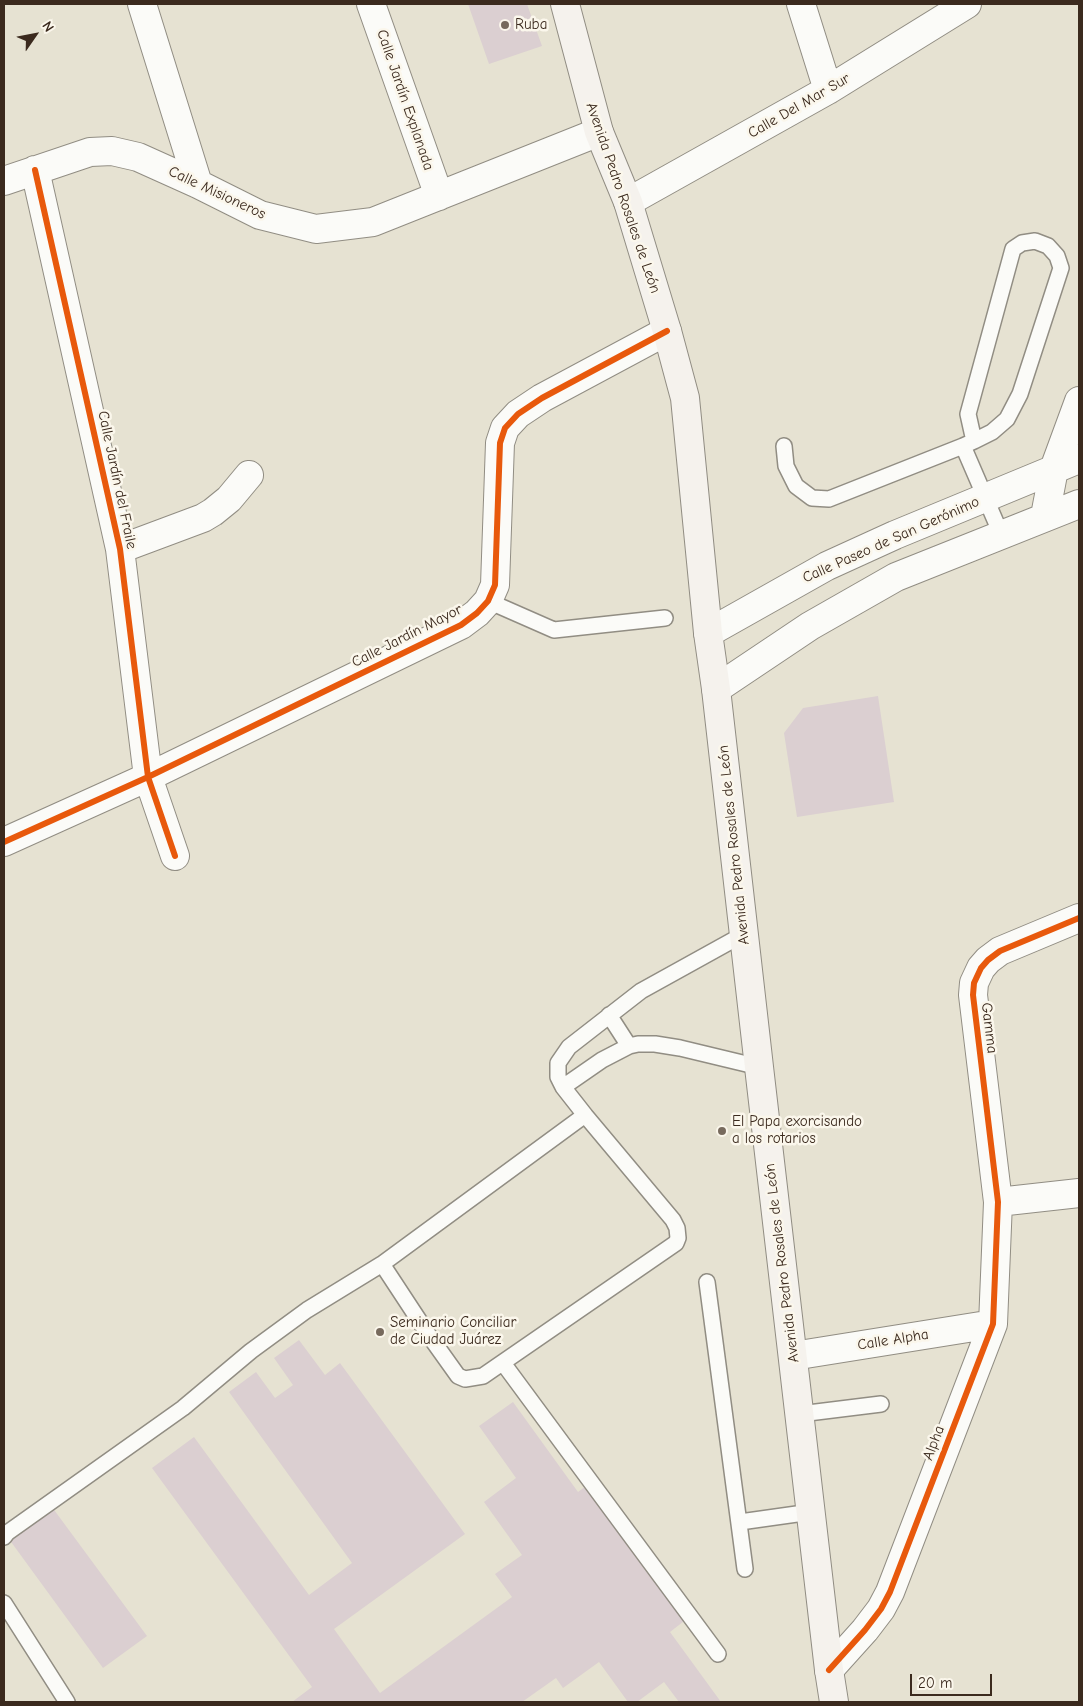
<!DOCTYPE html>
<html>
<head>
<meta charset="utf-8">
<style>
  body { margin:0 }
  #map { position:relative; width:1083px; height:1706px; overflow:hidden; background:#e6e2d2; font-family:"Comic Neue",sans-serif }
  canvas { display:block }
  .frame { position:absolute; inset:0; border:5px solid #3b2a1e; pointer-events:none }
  .north { position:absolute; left:10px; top:10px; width:50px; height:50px; -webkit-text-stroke:4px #fbf7ec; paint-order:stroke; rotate:57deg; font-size:14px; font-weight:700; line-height:20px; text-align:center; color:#3b2a1e }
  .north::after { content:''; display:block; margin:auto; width:18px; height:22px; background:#3b2a1e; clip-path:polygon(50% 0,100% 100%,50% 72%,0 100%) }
  .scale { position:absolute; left:910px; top:1674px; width:82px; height:22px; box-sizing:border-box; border:2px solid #3b2a1e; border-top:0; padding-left:6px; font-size:15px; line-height:18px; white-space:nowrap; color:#3b2a1e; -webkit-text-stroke:4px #fbf7ec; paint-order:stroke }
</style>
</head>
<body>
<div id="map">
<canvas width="1083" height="1706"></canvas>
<div class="frame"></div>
<div class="north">N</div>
<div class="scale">20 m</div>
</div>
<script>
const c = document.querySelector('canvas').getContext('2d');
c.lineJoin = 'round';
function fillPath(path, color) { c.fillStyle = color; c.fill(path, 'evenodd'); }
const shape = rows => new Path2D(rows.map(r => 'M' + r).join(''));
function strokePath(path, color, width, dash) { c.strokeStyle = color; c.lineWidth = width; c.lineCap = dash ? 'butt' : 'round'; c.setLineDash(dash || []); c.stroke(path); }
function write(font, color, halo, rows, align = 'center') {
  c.font = font + ' "Comic Neue",sans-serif'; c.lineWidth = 5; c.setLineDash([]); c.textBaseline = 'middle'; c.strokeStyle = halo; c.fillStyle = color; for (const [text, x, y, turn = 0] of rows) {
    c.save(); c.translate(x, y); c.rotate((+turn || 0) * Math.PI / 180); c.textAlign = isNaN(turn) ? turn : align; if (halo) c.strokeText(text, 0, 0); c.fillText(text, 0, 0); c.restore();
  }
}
const building = shape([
  [468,4,527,4,542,46,489,64],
  [878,696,894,802,797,817,784,733,803,708],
  [299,1340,325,1375,340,1363,465,1534,334,1629,380,1693,512,1597,495,1574,522,1555,484,1502,516,1478,479,1426,513,1402,578,1492,590,1483,688,1618,670,1632,721,1702,679,1702,664,1682,637,1702,628,1702,599,1662,563,1688,556,1678,522,1702,292,1702,312,1687,152,1468,194,1437,309,1595,352,1563,229,1392,256,1372,275,1398,293,1385,274,1358],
  [49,1503,147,1636,103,1668,6,1535]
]);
const lane = shape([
  [784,446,786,466,796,486,812,498,829,499,963,446,974,441,992,432,1007,419,1020,394,1061,268,1057,256,1048,246,1035,241,1022,243,1013,249,968,414,974,441],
  [963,446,1001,534],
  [488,601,554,630,665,618],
  [609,1015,629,1046],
  [563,1087,602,1060,629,1046,638,1044,655,1044,680,1048,759,1067],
  [585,1115,673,1220,677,1228,678,1238,676,1243,483,1376,465,1379,458,1376,428,1334,382,1264,585,1115,563,1087,558,1077,558,1063,569,1047,641,991,744,934],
  [707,1282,745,1569],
  [503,1363,718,1654],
  [800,1414,881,1404],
  [740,1522,811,1512],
  [4,1537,7,1533,183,1408,251,1351,307,1310,382,1264],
  [4,1603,67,1702]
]);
const street = shape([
  [142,4,198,184],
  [371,4,439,196],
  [801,4,828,90],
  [35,170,120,549,148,777,175,856],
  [4,181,90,152,112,151,138,157,198,184,260,215,316,229,373,222,599,132],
  [628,202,828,90,967,4],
  [1045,516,1054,469,1079,401],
  [120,549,203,518,213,512,229,499,249,475],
  [708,633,827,566,895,535,1079,459],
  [716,689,810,626,896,577,1079,504],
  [4,842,148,777,461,625,477,613,488,601,495,585,500,443,505,428,518,414,542,398,667,331],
  [998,1202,1079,1193],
  [793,1356,993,1324],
  [829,1670,865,1630,881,1609,890,1592,993,1324,998,1202,973,995,974,983,981,968,988,960,1000,951,1079,918]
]);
const secondary = shape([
  [565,4,599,132,628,202,667,331,685,398,708,633,716,689,759,1067,829,1670,834,1702]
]);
const cycleway = shape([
  [35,170,120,549,148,777,175,856],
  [4,842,148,777,461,625,477,613,488,601,495,585,500,443,505,428,518,414,542,398,667,331],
  [829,1670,865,1630,881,1609,890,1592,993,1324,998,1202,973,995,974,983,981,968,988,960,1000,951,1079,918]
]);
const markers = [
  [505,25,5,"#776a5d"],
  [722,1131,5,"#776a5d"],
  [380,1332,5,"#776a5d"]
];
const poiNames = [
  ["Ruba",515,25],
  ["El Papa exorcisando",732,1122],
  ["a los rotarios",732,1139],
  ["Seminario Conciliar",390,1323],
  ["de Ciudad Juárez",390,1340]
];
const streetNames = [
  ["Calle Jardín Explanada",405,100,71],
  ["Calle Del Mar Sur",799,106,-30],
  ["Calle Misioneros",217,193,25],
  ["Avenida Pedro Rosales de León",623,198,71],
  ["Calle Jardín del Fraile",117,480,78],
  ["Calle Paseo de San Gerónimo",891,540,-24],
  ["Calle Jardín Mayor",407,636,-27],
  ["Avenida Pedro Rosales de León",734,845,-96],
  ["Gamma",989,1028,83],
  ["Avenida Pedro Rosales de León",782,1263,-97],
  ["Calle Alpha",893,1340,-9],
  ["Alpha",934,1443,-69]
];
fillPath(building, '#dbcfd1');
strokePath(lane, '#918d83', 18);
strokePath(street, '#918d83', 30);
strokePath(secondary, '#918d83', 30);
strokePath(lane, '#fbfbf8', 15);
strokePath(street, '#fbfbf8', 28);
strokePath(secondary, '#f5f2ed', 28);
strokePath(cycleway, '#e8590c', 6);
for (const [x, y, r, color] of markers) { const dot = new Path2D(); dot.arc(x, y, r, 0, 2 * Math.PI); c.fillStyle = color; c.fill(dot); strokePath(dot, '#fbf7ec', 2); }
write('15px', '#3b2a1e', '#fbf7ec', poiNames, 'left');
write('15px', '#3b2a1e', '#fbf7ec', streetNames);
</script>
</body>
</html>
